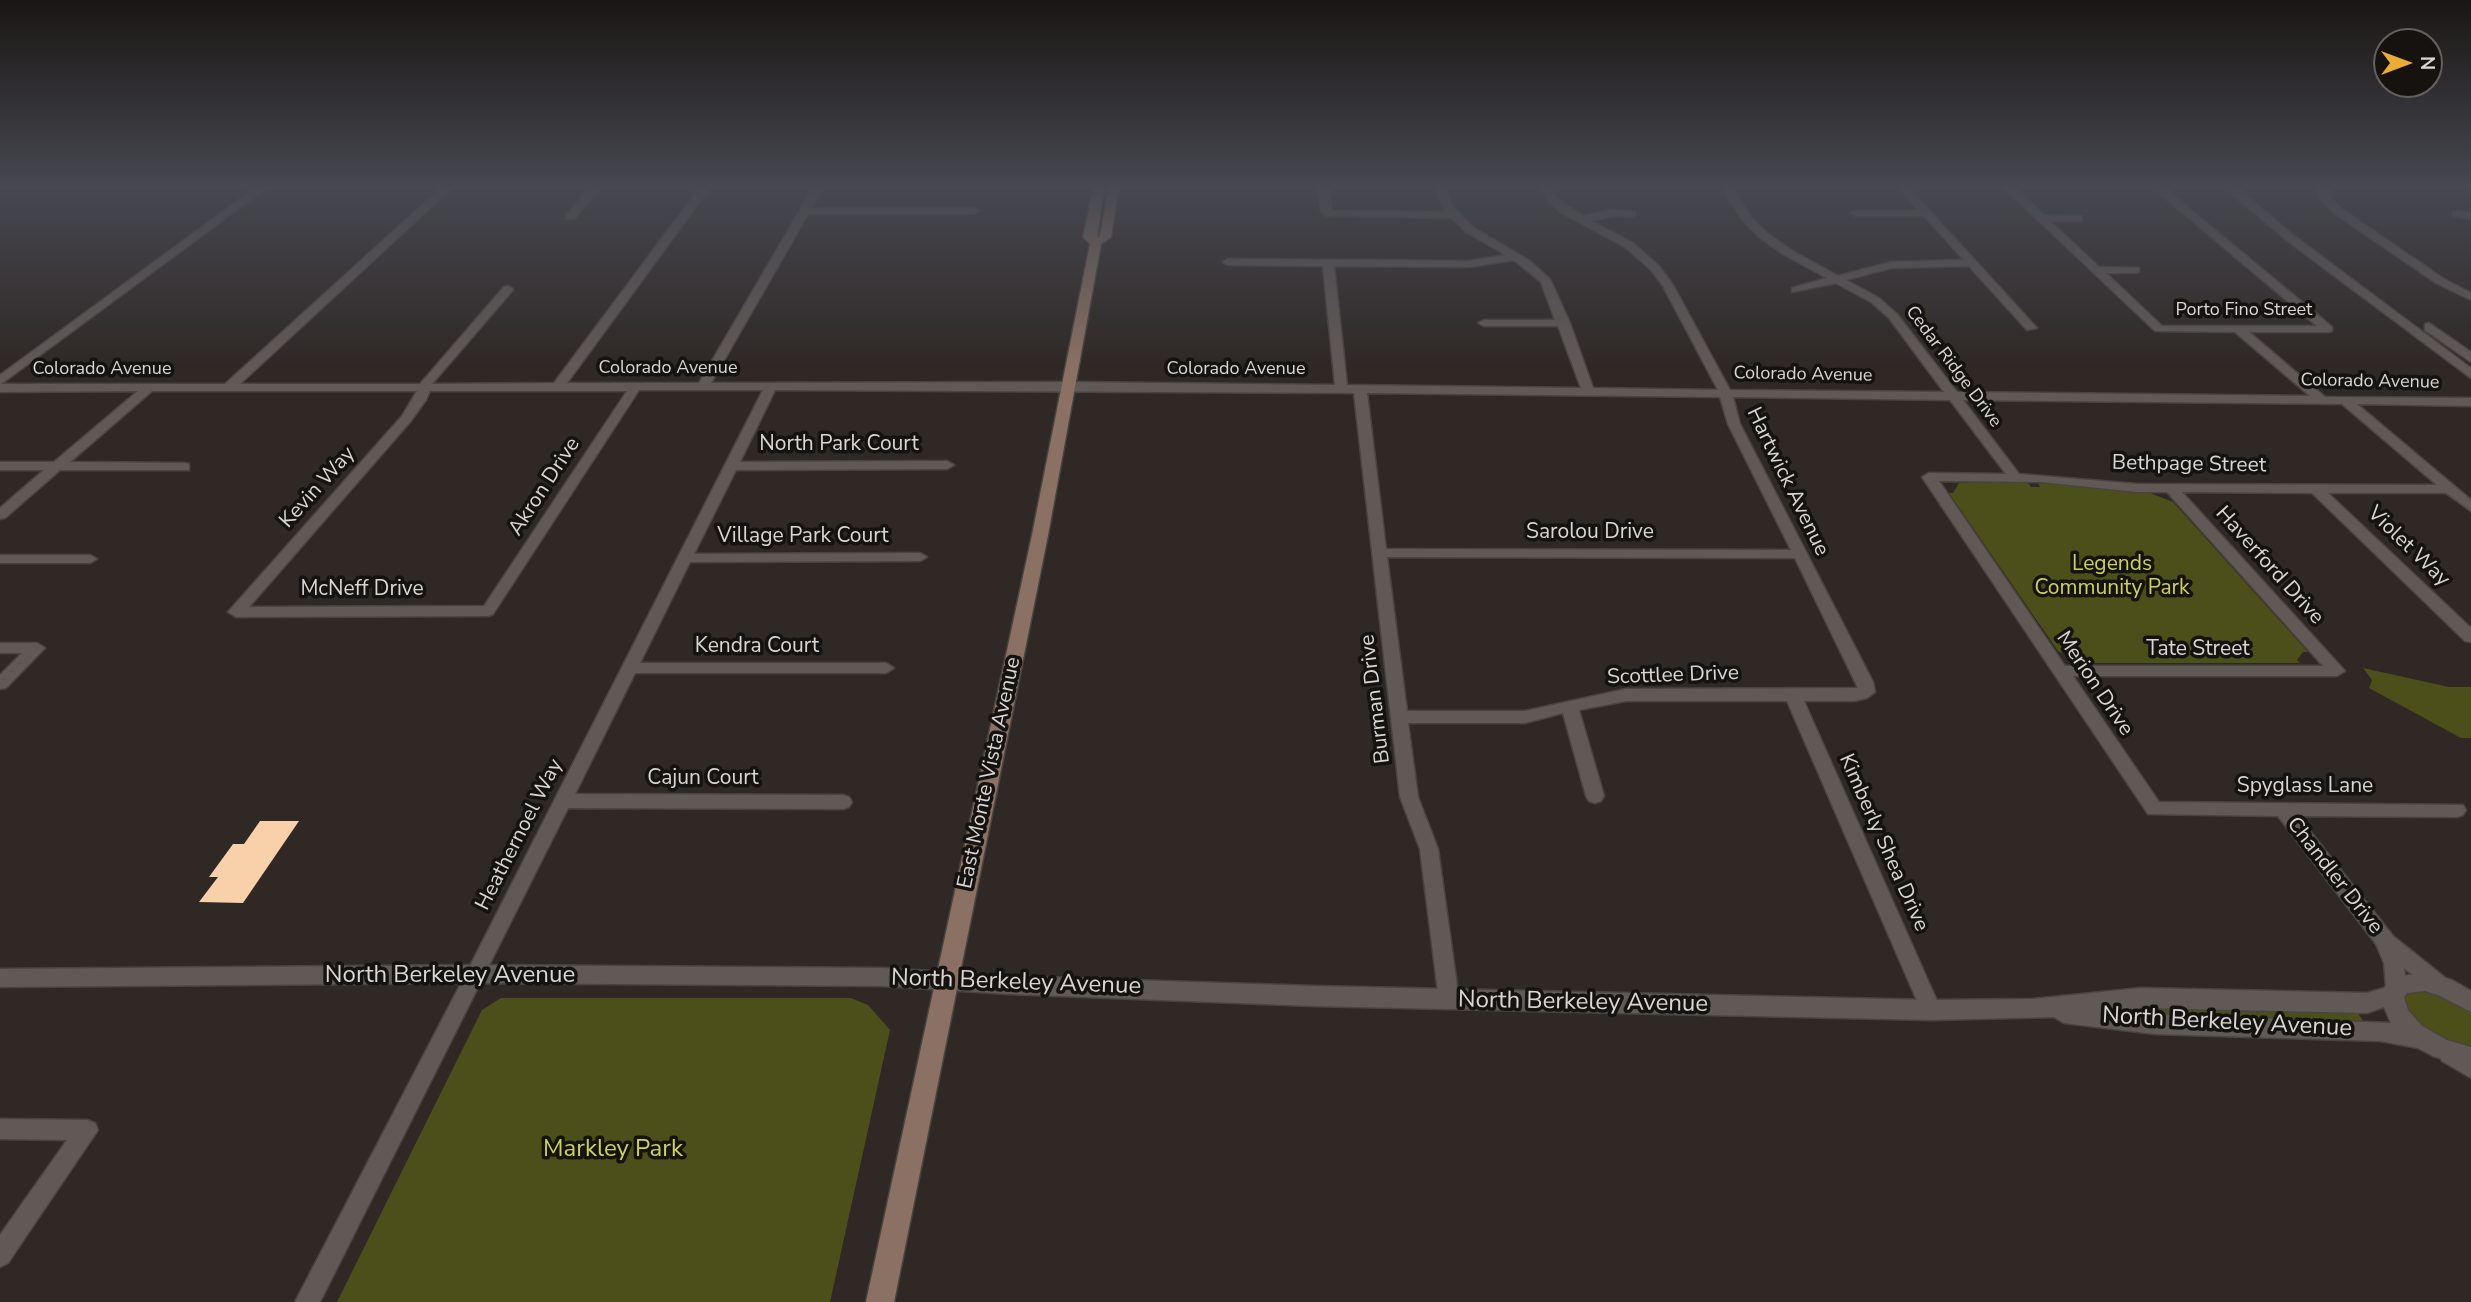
<!DOCTYPE html>
<html>
<head>
<meta charset="utf-8">
<style>
  body { margin:0 }
  #map { position:relative; width:2471px; height:1302px; overflow:hidden; background:#2f2825; font-family:"Nunito Sans",sans-serif }
  canvas { display:block }
  .north { position:absolute; left:2373px; top:28px; width:70px; height:70px; box-sizing:border-box; background:#151210; border:2px solid #64605e; border-radius:50%; rotate:90deg; font-size:19px; font-weight:700; line-height:28px; text-align:center; color:#dbd6d4 }
  .north::after { content:''; display:block; margin:auto; width:24px; height:32px; background:#e8ac37; clip-path:polygon(50% 0,100% 100%,50% 72%,0 100%) }
</style>
</head>
<body>
<div id="map">
<canvas width="2471" height="1302"></canvas>
<div class="north">N</div>
</div>
<script>
const c = document.querySelector('canvas').getContext('2d');
c.lineJoin = 'round';
function fillPath(path, color) { c.fillStyle = color; c.fill(path, 'evenodd'); }
const shape = rows => new Path2D(rows.map(r => 'M' + r).join(''));
function strokePath(path, color, width, dash) { c.strokeStyle = color; c.lineWidth = width; c.lineCap = dash ? 'butt' : 'round'; c.setLineDash(dash || []); c.stroke(path); }
function write(font, color, halo, rows, align = 'center') {
  c.font = font + ' "Nunito Sans",sans-serif'; c.lineWidth = 7; c.setLineDash([]); c.textBaseline = 'middle'; c.strokeStyle = halo; c.fillStyle = color; for (const [text, x, y, turn = 0] of rows) {
    c.save(); c.translate(x, y); c.rotate((+turn || 0) * Math.PI / 180); c.textAlign = isNaN(turn) ? turn : align; if (halo) c.strokeText(text, 0, 0); c.fillText(text, 0, 0); c.restore();
  }
}
const green = shape([
  [1959,483,2028,483,2031,487,2040,487,2038,483,2074,485,2150,493,2173,502,2308,652,2303,652,2297,660,2300,663,2083,663,2058,651,1949,493,1953,493],
  [2363,668,2449,687,2471,687,2471,738,2461,738,2369,688,2372,680],
  [2426,988,2471,1009,2471,1049,2456,1047,2417,1027,2401,998,2405,991],
  [501,998,851,998,868,1005,890,1030,830,1302,337,1302,482,1010],
  [2146,1005,2356,1010,2363,1021,2152,1016]
]);
const building = shape([
  [260,821,299,821,243,903,199,902,218,877,209,877,233,844,244,844]
]);
const minor = shape([
  [258,186,269,186,1,384,225,384,443,186,454,186,240,384,420,384,504,287,508,286,513,289,512,291,432,384,554,383,701,186,711,186,567,383,699,383,814,186,824,186,811,208,974,208,979,211,974,214,808,214,711,383,1070,382,1335,385,1323,266,1228,265,1223,262,1228,259,1469,261,1506,255,1466,232,1452,218,1325,216,1321,211,1318,186,1328,186,1332,211,1446,212,1434,186,1444,186,1452,206,1474,228,1530,261,1550,279,1570,323,1593,388,1718,390,1663,286,1651,270,1625,247,1560,212,1549,202,1540,186,1550,186,1556,198,1583,216,1612,210,1635,212,1635,216,1631,217,1612,216,1591,221,1633,243,1659,266,1673,285,1730,390,1944,392,1889,318,1871,302,1836,283,1792,292,1792,288,1827,278,1783,254,1759,237,1743,221,1721,186,1731,186,1751,217,1767,233,1791,250,1838,276,1891,262,1964,260,1924,216,1856,216,1851,213,1856,210,1918,210,1897,186,1907,186,2037,328,2027,330,1969,266,1891,268,1846,280,1879,298,1897,314,1957,392,2310,396,2235,332,2155,331,2002,186,2013,186,2044,215,2082,216,2082,220,2078,221,2050,221,2099,267,2139,268,2139,272,2135,273,2106,273,2162,326,2317,326,2151,186,2162,186,2332,327,2332,331,2328,332,2249,332,2325,397,2471,398,2471,406,2357,404,2471,500,2471,511,2446,493,2328,493,2471,628,2471,642,2465,641,2312,493,2182,492,2345,671,2337,676,2073,676,2159,802,2463,805,2466,810,2463,815,2457,817,2298,816,2393,936,2448,980,2451,986,2448,992,2441,994,2434,992,2404,968,2406,987,2403,993,2396,996,2389,993,2386,987,2384,963,2376,944,2278,816,2148,814,1922,477,1929,473,2006,474,1950,400,1733,397,1740,424,1873,682,1875,692,1867,698,1854,701,1804,701,1941,1010,1938,1016,1931,1019,1924,1016,1921,1010,1787,701,1626,701,1579,710,1604,796,1601,801,1595,803,1589,801,1586,796,1563,713,1525,723,1408,723,1418,797,1438,849,1459,1000,1456,1006,1449,1009,1442,1006,1439,1000,1420,849,1400,797,1354,393,775,390,740,462,947,461,954,465,947,469,736,470,694,554,920,553,927,557,920,561,690,562,640,663,886,663,894,668,886,673,635,673,575,794,843,795,849,797,852,802,849,807,843,809,568,808,320,1302,295,1302,469,968,763,390,639,390,493,614,488,616,236,617,228,612,402,416,417,391,152,391,70,462,184,463,189,464,189,470,60,470,5,518,0,519,0,508,44,470,0,470,0,462,54,462,138,391,0,392,0,375,258,186],
  [1514,260,1541,282,1555,320,1484,320,1478,323,1484,326,1558,326,1581,388,1347,385,1334,266,1469,267,1514,260],
  [430,391,627,391,484,606,249,607,410,422,426,400,430,391],
  [1367,393,1720,397,1728,424,1791,550,1386,549,1367,393],
  [1963,400,2342,404,2437,485,2137,484,2019,474,1963,400],
  [1939,481,2041,482,2137,492,2167,492,2323,666,2065,666,1939,481],
  [1387,557,1795,558,1858,688,1626,689,1525,711,1407,711,1387,557],
  [592,186,602,186,574,219,566,219,566,215,592,186],
  [2318,186,2328,186,2330,197,2342,209,2444,279,2471,293,2471,300,2436,283,2334,213,2320,198,2318,186],
  [2457,211,2471,213,2471,219,2453,216,2453,212,2457,211],
  [0,555,90,555,97,559,90,563,0,563,0,555],
  [0,643,37,643,45,648,6,688,0,689,0,675,22,653,0,653,0,643],
  [2449,1045,2471,1057,2471,1078,2442,1061,2438,1054,2442,1047,2449,1045],
  [0,1119,87,1120,95,1123,98,1130,8,1263,0,1267,0,1235,67,1140,0,1139,0,1119]
]);
const tertiary = shape([
  [2223,186,2235,186,2293,235,2471,368,2471,378,2285,239,2223,186],
  [2429,323,2471,352,2471,362,2425,330,2425,324,2429,323],
  [476,965,883,968,1009,976,1314,986,1931,1000,2033,999,2141,988,2367,993,2384,988,2393,977,2425,973,2452,980,2471,991,2471,1012,2438,995,2425,991,2407,993,2404,997,2408,1010,2422,1026,2447,1040,2471,1047,2471,1067,2433,1056,2418,1048,2380,1041,2155,1034,2064,1023,2054,1017,1931,1020,1314,1006,1009,994,883,986,476,983,0,987,0,969,476,965],
  [2384,1007,2391,1023,2155,1014,2119,1010,2141,1008,2367,1013,2384,1007]
]);
const secondary = shape([
  [1094,186,1104,186,1097,238,1100,236,1109,186,1119,186,1111,237,1101,244,1048,535,894,1302,866,1302,1032,535,1090,244,1083,237,1094,186]
]);
const farStreetnames = [
  ["Porto Fino Street",2244,311],
  ["Cedar Ridge Drive",1953,367,53],
  ["Colorado Avenue",668,369],
  ["Colorado Avenue",102,370],
  ["Colorado Avenue",1236,370],
  ["Colorado Avenue",1803,375,1],
  ["Colorado Avenue",2370,382,1]
];
const streetNames = [
  ["North Park Court",839,445],
  ["Bethpage Street",2189,465,1],
  ["Hartwick Avenue",1787,482,64],
  ["Akron Drive",545,487,-57],
  ["Kevin Way",318,488,-48],
  ["Sarolou Drive",1590,533],
  ["Village Park Court",803,537],
  ["Violet Way",2408,547,44],
  ["Haverford Drive",2269,566,48],
  ["McNeff Drive",362,590],
  ["Kendra Court",757,647],
  ["Tate Street",2198,650],
  ["Scottlee Drive",1673,676,-2],
  ["Merion Drive",2094,684,56],
  ["Burman Drive",1376,699,-97],
  ["East Monte Vista Avenue",990,773,-78],
  ["Cajun Court",703,779],
  ["Spyglass Lane",2305,787],
  ["Heathernoel Way",520,835,-63],
  ["Kimberly Shea Drive",1883,843,66],
  ["Chandler Drive",2334,876,52]
];
const parkNames = [
  ["Legends",2112,565],
  ["Community Park",2112,589]
];
const nearStreetnames = [
  ["North Berkeley Avenue",450,976],
  ["North Berkeley Avenue",1016,983,2],
  ["North Berkeley Avenue",1583,1003,1],
  ["North Berkeley Avenue",2227,1023,3]
];
const nearParknames = [
  ["Markley Park",613,1150]
];
fillPath(green, '#4d4f1b');
fillPath(building, '#f8d0aa');
strokePath(minor, '#4a4441', 3);
strokePath(tertiary, '#4a4441', 3);
strokePath(secondary, '#4a4441', 3);
fillPath(minor, '#615956');
fillPath(tertiary, '#615956');
fillPath(secondary, '#8a7164');
const sky = c.createLinearGradient(0, 0, 0, 368);
sky.addColorStop(0, '#1a1614');
sky.addColorStop(0.51, '#474851');
sky.addColorStop(1, '#47485100');
c.fillStyle = sky;
c.fillRect(0, 0, 2471, 368);
write('18px', '#dbd6d4', '#151210', farStreetnames);
write('21px', '#dbd6d4', '#151210', streetNames);
write('21px', '#ccd25b', '#151210', parkNames);
write('24px', '#dbd6d4', '#151210', nearStreetnames);
write('24px', '#ccd25b', '#151210', nearParknames);
</script>
</body>
</html>
